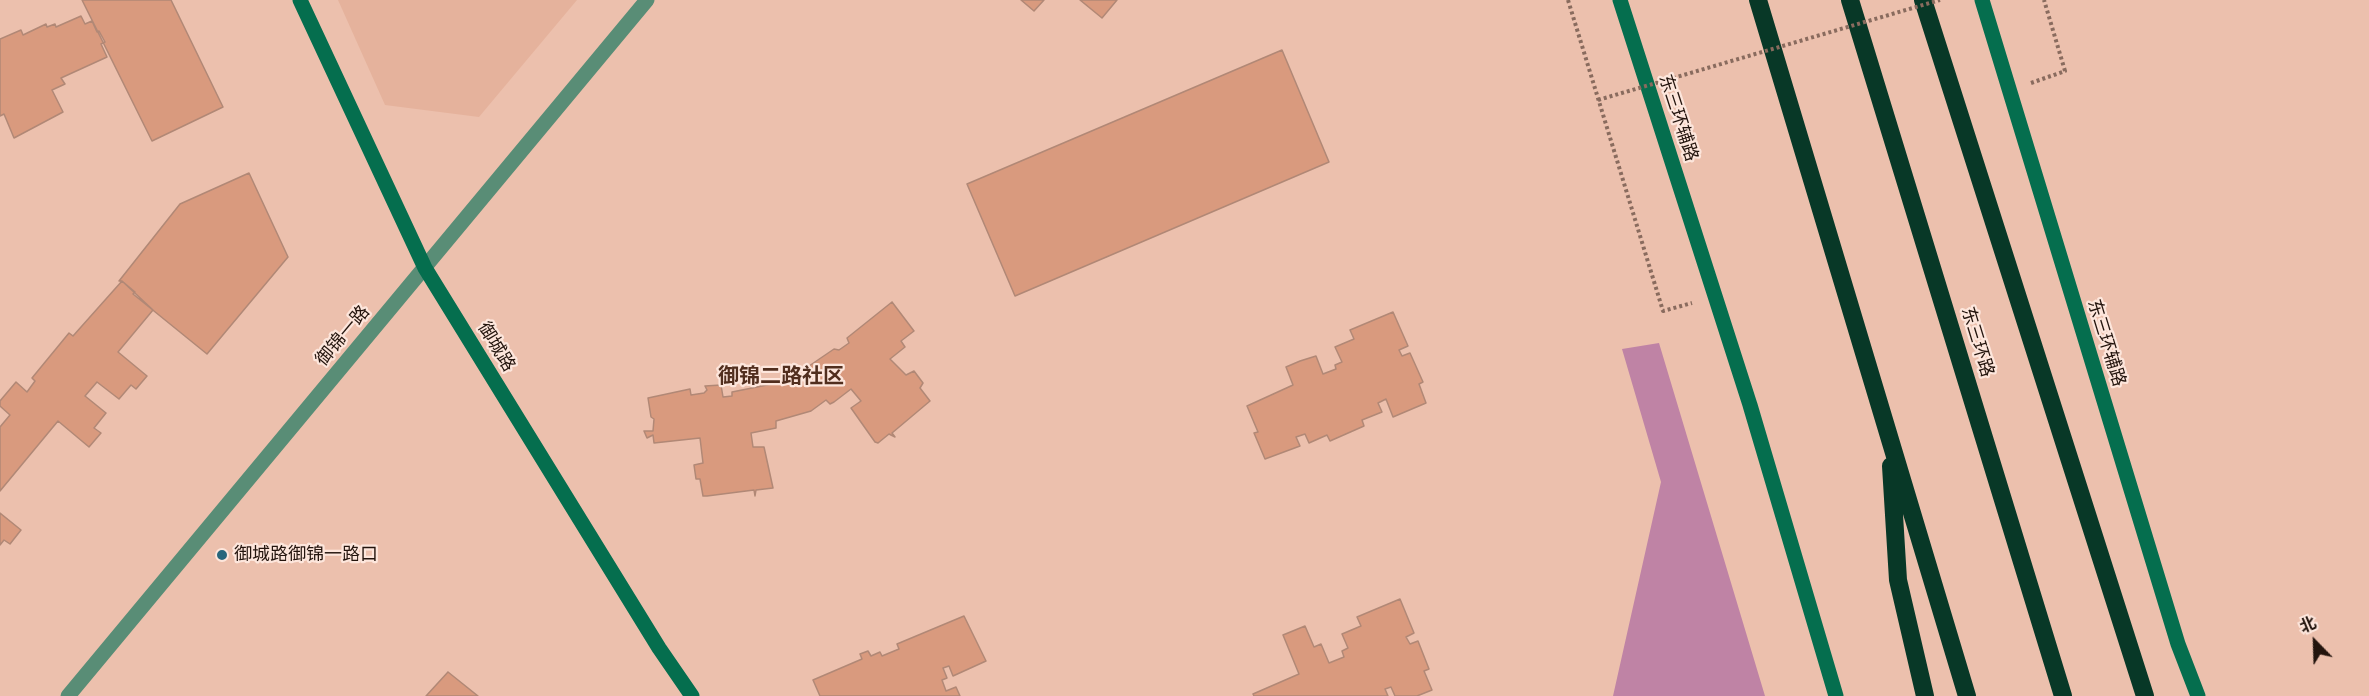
<!DOCTYPE html>
<html>
<head>
<meta charset="utf-8">
<style>
  body { margin:0 }
  #map { position:relative; width:2369px; height:696px; overflow:hidden; background:#ecc0ad; font-family:Arial,"Noto Sans SC",sans-serif }
  canvas { display:block }
  .north { position:absolute; left:2285px; top:612px; width:60px; height:60px; -webkit-text-stroke:4px #fde6dc; paint-order:stroke; rotate:337deg; font-size:16px; font-weight:700; line-height:24px; text-align:center; color:#23140d }
  .north::after { content:''; display:block; margin:auto; width:21px; height:27px; background:#23140d; clip-path:polygon(50% 0,100% 100%,50% 72%,0 100%) }
</style>
</head>
<body>
<div id="map">
<canvas width="2369" height="696"></canvas>
<div class="north">北</div>
</div>
<script>
const c = document.querySelector('canvas').getContext('2d');
c.lineJoin = 'round';
function fillPath(path, color) { c.fillStyle = color; c.fill(path, 'evenodd'); }
const shape = rows => new Path2D(rows.map(r => 'M' + r).join(''));
function strokePath(path, color, width, dash) { c.strokeStyle = color; c.lineWidth = width; c.lineCap = dash ? 'butt' : 'round'; c.setLineDash(dash || []); c.stroke(path); }
function write(font, color, halo, rows, align = 'center') {
  c.font = font + ' Arial,"Noto Sans SC",sans-serif'; c.lineWidth = 4.5; c.setLineDash([]); c.textBaseline = 'middle'; c.strokeStyle = halo; c.fillStyle = color; for (const [text, x, y, turn = 0] of rows) {
    c.save(); c.translate(x, y); c.rotate((+turn || 0) * Math.PI / 180); c.textAlign = isNaN(turn) ? turn : align; if (halo) c.strokeText(text, 0, 0); c.fillText(text, 0, 0); c.restore();
  }
}
const built = shape([
  [338,0,577,0,479,117,385,105]
]);
const forest = shape([
  [1659,343,1765,696,1613,696,1661,482,1622,349]
]);
const building = shape([
  [82,0,171,0,223,107,152,141,82,0],
  [1021,0,1044,0,1034,11,1021,0],
  [1080,0,1117,0,1102,18,1080,0],
  [81,16,85,24,92,21,97,32,99,31,105,42,101,44,107,57,61,78,65,84,52,90,63,112,14,138,4,114,0,116,0,39,21,30,23,35,46,24,47,27,55,24,56,27,81,16],
  [1282,50,1329,162,1015,296,967,184,1282,50],
  [249,173,288,257,207,354,133,294,135,292,122,281,119,281,180,204,249,173],
  [122,281,153,310,118,352,147,376,136,389,131,385,119,399,97,382,85,396,106,413,94,428,101,433,89,447,58,421,0,491,0,427,10,415,0,406,0,401,16,382,27,392,35,381,32,378,69,333,73,336,122,281],
  [892,302,914,331,901,341,905,347,890,359,906,375,914,371,923,383,920,388,930,401,892,433,895,437,889,434,878,443,875,442,851,408,861,401,851,389,834,402,830,404,826,400,811,411,776,421,776,428,751,433,753,447,764,447,773,488,756,490,755,496,754,490,707,496,703,496,700,479,696,479,694,465,703,463,700,438,654,443,653,435,647,438,644,431,653,431,654,419,651,417,648,398,690,389,691,395,704,393,707,390,705,386,721,385,723,397,732,396,732,392,787,381,834,349,839,350,849,343,847,338,892,302],
  [1393,312,1408,346,1399,350,1402,356,1410,353,1423,382,1419,384,1426,403,1393,417,1386,399,1378,403,1382,412,1362,420,1364,426,1330,441,1327,435,1309,443,1305,434,1296,437,1300,446,1265,459,1254,433,1258,432,1247,406,1293,385,1286,367,1300,361,1316,356,1323,374,1336,369,1335,365,1342,362,1335,347,1354,339,1350,330,1393,312],
  [0,513,21,530,10,544,4,540,0,545,0,513],
  [1400,599,1414,633,1406,637,1410,644,1418,641,1429,669,1424,671,1432,690,1417,696,1395,696,1391,687,1385,689,1388,696,1254,696,1253,694,1299,674,1283,635,1305,626,1314,647,1321,644,1329,663,1344,657,1342,651,1348,648,1342,634,1361,626,1357,617,1400,599],
  [964,616,986,661,953,676,949,666,943,668,947,678,942,680,946,691,956,687,960,696,820,696,813,680,862,659,860,654,868,651,871,656,880,652,882,656,899,649,897,644,964,616],
  [448,672,478,696,426,696,448,672]
]);
const path = shape([
  [1568,0,1663,311,1692,303],
  [2031,83,2065,71,2044,0]
]);
const street = shape([
  [68,696,647,0]
]);
const secondary = shape([
  [300,0,425,268,659,648,692,696],
  [1620,0,1750,405,1836,696],
  [1982,0,2178,644,2198,696]
]);
const highway = shape([
  [1758,0,1967,696],
  [1850,0,2063,696],
  [1923,0,2145,696],
  [1891,466,1898,580,1925,696]
]);
const pathBridge = shape([
  [1598,100,1940,0]
]);
const markers = [
  [222,555,6,"#28667c"]
];
const streetNames = [
  ["东三环辅路",1678,118,72],
  ["御锦一路",343,336,-50],
  ["东三环路",1977,342,73],
  ["东三环辅路",2106,343,73],
  ["御城路",496,347,59]
];
const poiNames = [
  ["御城路御锦一路口",234,555]
];
const quarterNames = [
  ["御锦二路社区",781,377]
];
fillPath(built, '#e5b29c');
fillPath(forest, '#bf83a5');
fillPath(building, '#d99a7e');
strokePath(building, '#b18876', 1.5);
strokePath(path, '#896b5e', 4, [3, 3]);
strokePath(street, '#598d76', 15);
strokePath(secondary, '#056e4e', 15);
strokePath(highway, '#083827', 18);
strokePath(pathBridge, '#896b5e', 4, [3, 3]);
for (const [x, y, r, color] of markers) { const dot = new Path2D(); dot.arc(x, y, r, 0, 2 * Math.PI); c.fillStyle = color; c.fill(dot); strokePath(dot, '#fde6dc', 2); }
write('18px', '#23140d', '#fde6dc', streetNames);
write('18px', '#23140d', '#fde6dc', poiNames, 'left');
write('bold 21px', '#512e1e', '#fde6dc', quarterNames);
</script>
</body>
</html>
